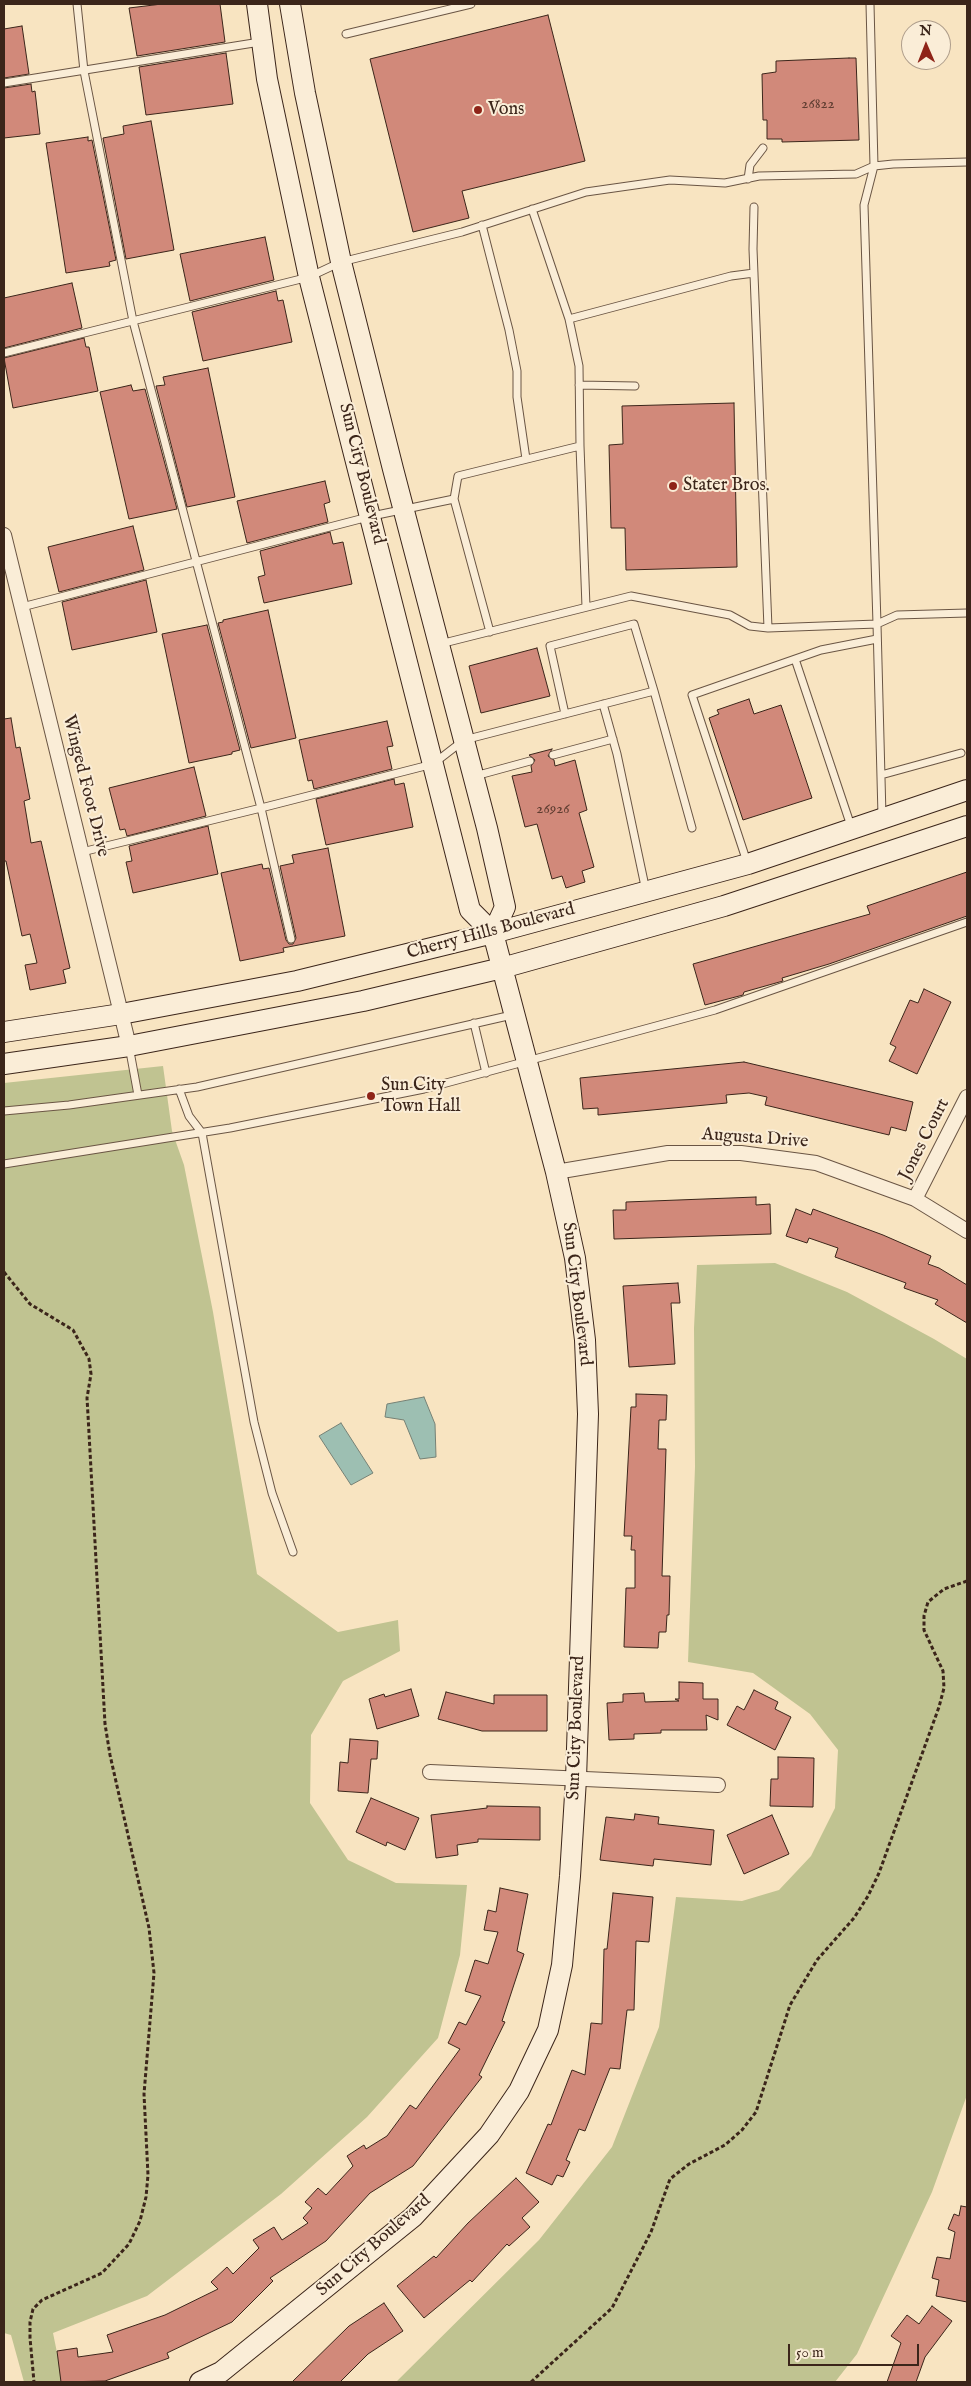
<!DOCTYPE html>
<html>
<head>
<meta charset="utf-8">
<style>
  body { margin:0 }
  #map { position:relative; width:971px; height:2386px; overflow:hidden; background:#f8e4c1; font-family:"IM FELL English",serif }
  canvas { display:block }
  .frame { position:absolute; inset:0; border:5px solid #3b251a; pointer-events:none }
  .north { position:absolute; left:901px; top:20px; width:50px; height:50px; box-sizing:border-box; background:#faedd7; border:1px solid #ae9d8b; border-radius:50%; rotate:359deg; font-size:14px; font-weight:700; line-height:20px; text-align:center; color:#3b251a }
  .north::after { content:''; display:block; margin:auto; width:18px; height:22px; background:#8f2418; clip-path:polygon(50% 0,100% 100%,50% 72%,0 100%) }
  .scale { position:absolute; left:788px; top:2344px; width:131px; height:22px; box-sizing:border-box; border:2px solid #3b251a; border-top:0; padding-left:6px; font-size:15px; line-height:18px; white-space:nowrap; color:#3b251a; -webkit-text-stroke:4px #faedd7; paint-order:stroke }
</style>
</head>
<body>
<div id="map">
<canvas width="971" height="2386"></canvas>
<div class="frame"></div>
<div class="north">N</div>
<div class="scale">50 m</div>
</div>
<script>
const c = document.querySelector('canvas').getContext('2d');
c.lineJoin = 'round';
function fillPath(path, color) { c.fillStyle = color; c.fill(path, 'evenodd'); }
const shape = rows => new Path2D(rows.map(r => 'M' + r).join(''));
function strokePath(path, color, width, dash) { c.strokeStyle = color; c.lineWidth = width; c.lineCap = dash ? 'butt' : 'round'; c.setLineDash(dash || []); c.stroke(path); }
function write(font, color, halo, rows, align = 'center') {
  c.font = font + ' "IM FELL English",serif'; c.lineWidth = 4; c.setLineDash([]); c.textBaseline = 'middle'; c.strokeStyle = halo; c.fillStyle = color; for (const [text, x, y, turn = 0] of rows) {
    c.save(); c.translate(x, y); c.rotate((+turn || 0) * Math.PI / 180); c.textAlign = isNaN(turn) ? turn : align; if (halo) c.strokeText(text, 0, 0); c.fillText(text, 0, 0); c.restore();
  }
}
const green = shape([
  [163,1066,172,1131,184,1165,213,1312,257,1574,338,1632,398,1620,400,1651,343,1681,311,1735,310,1803,348,1860,396,1883,467,1885,460,1955,438,2038,367,2117,281,2194,147,2296,53,2333,63,2382,24,2382,11,2335,4,2333,4,1083],
  [775,1263,847,1292,934,1339,967,1359,967,2095,932,2192,857,2354,835,2382,396,2382,539,2240,612,2147,659,2027,676,1897,742,1901,779,1890,811,1856,835,1808,838,1750,810,1714,753,1673,688,1662,695,1467,694,1328,697,1265]
]);
const water = shape([
  [424,1397,435,1424,436,1457,420,1459,404,1420,385,1417,387,1404,424,1397],
  [341,1423,373,1473,351,1485,319,1436,341,1423]
]);
const building = shape([
  [162,4,220,4,225,42,137,56,129,8,162,4],
  [548,15,585,161,462,191,469,218,413,232,370,59,548,15],
  [22,26,29,74,4,78,4,29,22,26],
  [226,53,233,104,146,115,139,67,226,53],
  [849,58,856,58,859,140,782,142,782,139,767,139,767,120,763,120,762,74,776,72,776,61,849,58],
  [31,84,32,92,35,91,40,134,4,138,4,88,31,84],
  [151,121,174,250,126,259,103,138,124,134,123,126,151,121],
  [88,137,88,141,92,140,116,260,109,262,110,266,66,273,46,143,88,137],
  [265,237,274,280,190,301,180,254,265,237],
  [72,283,82,328,4,348,4,298,72,283],
  [276,291,278,301,283,300,292,342,203,361,192,312,276,291],
  [84,338,86,347,89,347,98,391,13,408,4,358,84,338],
  [208,368,235,497,187,507,156,386,165,385,163,377,208,368],
  [131,385,133,391,145,389,177,509,129,519,100,392,131,385],
  [734,403,737,567,626,570,625,528,611,528,609,445,623,444,622,406,734,403],
  [325,481,330,502,324,504,328,522,247,543,237,501,325,481],
  [133,526,144,570,59,592,48,547,133,526],
  [330,532,333,544,343,542,352,584,264,603,258,577,265,575,260,551,330,532],
  [146,580,157,632,72,650,62,602,146,580],
  [268,610,296,738,251,748,218,623,223,622,223,620,268,610],
  [207,625,240,750,232,752,232,754,189,763,162,634,207,625],
  [537,648,550,696,481,713,469,666,537,648],
  [749,699,754,714,781,705,812,798,743,820,709,718,719,714,717,710,749,699],
  [11,718,16,748,20,747,30,799,24,801,31,843,41,841,70,968,63,970,66,983,30,990,25,965,37,963,30,934,22,936,6,861,4,861,4,719,11,718],
  [387,721,393,746,387,747,392,769,314,789,312,780,308,781,299,740,387,721],
  [552,749,548,756,554,760,555,766,575,760,587,810,579,813,594,867,582,871,585,882,566,888,562,876,552,879,537,824,525,827,512,776,532,772,531,766,535,760,529,755,552,749],
  [194,767,206,816,127,836,125,829,120,830,109,788,194,767],
  [394,779,395,785,404,783,413,827,326,845,316,799,394,779],
  [208,826,218,874,133,893,126,862,132,861,129,846,208,826],
  [328,848,345,936,283,948,284,952,240,961,221,873,262,864,263,869,269,868,286,940,289,944,293,944,296,938,280,866,294,863,292,855,328,848],
  [967,872,967,916,829,964,782,978,783,981,744,992,743,995,705,1005,693,964,870,914,867,906,967,872],
  [924,989,951,1002,917,1074,889,1061,896,1047,890,1044,910,1000,918,1003,924,989],
  [744,1062,913,1102,906,1131,891,1127,889,1135,765,1105,767,1097,749,1093,726,1095,727,1103,598,1115,598,1108,583,1109,580,1078,744,1062],
  [756,1197,756,1205,770,1204,771,1234,614,1239,613,1210,626,1210,626,1202,756,1197],
  [796,1209,811,1215,813,1209,883,1235,931,1256,928,1264,939,1268,967,1285,967,1323,935,1304,938,1300,904,1288,906,1283,835,1257,838,1248,809,1238,807,1243,786,1236,796,1209],
  [678,1283,680,1303,671,1303,675,1364,629,1367,623,1286,678,1283],
  [636,1394,667,1395,666,1420,659,1420,658,1449,666,1449,662,1576,670,1576,669,1615,667,1615,666,1632,659,1632,658,1648,624,1647,626,1588,635,1588,635,1550,631,1550,632,1536,624,1536,631,1407,636,1407,636,1394],
  [679,1682,703,1683,703,1699,718,1699,718,1720,706,1715,707,1730,661,1730,661,1733,634,1734,634,1739,609,1740,607,1703,623,1702,623,1694,644,1693,645,1702,679,1701,675,1699,679,1699,679,1682],
  [411,1689,419,1716,377,1729,369,1699,384,1694,385,1697,411,1689],
  [754,1690,778,1702,775,1709,791,1717,775,1750,727,1725,737,1706,744,1710,754,1690],
  [446,1692,494,1704,494,1695,547,1695,547,1731,482,1731,438,1719,446,1692],
  [350,1739,378,1741,377,1759,371,1759,368,1793,338,1791,340,1762,348,1763,350,1739],
  [778,1757,814,1758,813,1807,770,1806,771,1779,778,1779,778,1757],
  [371,1798,419,1818,405,1850,387,1842,386,1846,356,1832,371,1798],
  [487,1806,540,1807,540,1840,478,1839,478,1842,457,1845,458,1855,436,1858,431,1815,487,1808,487,1806],
  [635,1814,659,1817,658,1824,714,1830,711,1865,654,1859,653,1866,600,1860,606,1817,634,1820,635,1814],
  [772,1815,789,1854,744,1874,727,1835,772,1815],
  [500,1888,528,1894,517,1951,524,1954,502,2021,505,2022,479,2075,482,2077,413,2166,370,2193,326,2241,270,2278,273,2281,232,2322,167,2353,169,2358,105,2381,61,2382,57,2351,77,2348,78,2357,113,2352,107,2335,165,2315,218,2289,211,2282,227,2267,233,2274,259,2248,253,2240,274,2227,282,2240,308,2223,303,2218,312,2208,305,2202,318,2188,326,2195,353,2166,347,2156,364,2145,366,2149,387,2136,410,2105,416,2109,460,2049,448,2043,459,2022,466,2025,481,1996,465,1991,475,1960,488,1964,498,1932,484,1930,488,1910,496,1912,500,1888],
  [613,1893,653,1897,649,1942,636,1941,634,2010,627,2010,620,2069,610,2068,585,2131,579,2129,566,2160,570,2162,563,2177,557,2175,552,2185,526,2173,548,2124,551,2125,572,2070,585,2075,591,2023,602,2024,604,1949,607,1949,613,1893],
  [516,2178,539,2202,522,2218,530,2227,509,2246,507,2244,472,2282,470,2280,424,2318,397,2286,434,2256,436,2258,468,2223,516,2178],
  [961,2206,967,2207,967,2302,936,2296,939,2280,932,2278,937,2257,950,2259,955,2232,948,2229,954,2214,959,2216,961,2206],
  [384,2303,403,2331,368,2354,340,2382,292,2382,349,2326,384,2303],
  [932,2306,952,2321,925,2357,916,2382,887,2382,901,2343,891,2336,907,2315,919,2324,932,2306]
]);
const path = shape([
  [4,1272,30,1304,73,1330,89,1359,91,1374,87,1398,88,1415,105,1724,110,1755,149,1928,154,1973,144,2094,148,2175,146,2197,140,2221,129,2244,102,2273,42,2300,33,2309,30,2322,30,2338,34,2382],
  [531,2382,612,2308,651,2232,670,2179,689,2164,725,2145,742,2130,756,2112,790,2005,817,1960,854,1918,868,1896,879,1873,939,1707,944,1688,943,1671,924,1630,924,1616,928,1602,944,1589,967,1581]
]);
const lane = shape([
  [77,4,84,71,133,321,261,808,82,852],
  [870,4,874,166,864,205,877,624,897,615,967,613],
  [346,34,471,4],
  [4,83,260,42],
  [748,179,750,165,763,148],
  [754,207,753,249,768,628],
  [482,225,509,330,517,371,517,397,526,459],
  [569,319,731,276,754,273],
  [4,353,309,277,341,262,462,232,586,192,670,180,725,183,759,176,856,174,874,166,893,164,967,162],
  [579,385,635,386],
  [580,446,586,607],
  [454,499,490,632],
  [22,607,372,516,454,499,458,476,580,446,579,366,569,319,532,209],
  [440,644,631,596,730,615,750,626,768,628,877,624,882,816],
  [795,659,851,826],
  [603,704,617,754,646,891],
  [565,714,550,646,634,624,654,691],
  [553,755,613,739],
  [881,775,961,753],
  [475,776,530,761],
  [747,862,692,695,821,650,877,639],
  [291,939,261,808,433,764,464,740,654,691,692,828],
  [474,1023,486,1073],
  [129,1046,138,1095],
  [179,1089,189,1116,202,1133,254,1422,272,1493,293,1552],
  [4,1111,69,1105,197,1087,512,1015],
  [4,1164,230,1128,424,1089,715,1010,967,922]
]);
const street = shape([
  [4,535,129,1046],
  [556,1172,668,1153,741,1153,816,1163,915,1199,967,1231],
  [915,1199,967,1097],
  [430,1772,718,1785]
]);
const secondary = shape([
  [290,4,305,93,341,262,393,469,487,828,505,907,493,933],
  [4,1032,121,1014,297,981,493,933,748,864,967,790],
  [4,1064,129,1046,363,1001,502,968,724,906,967,826],
  [200,2382,221,2372,413,2217,489,2135,519,2091,548,2030,562,1965,570,1876,576,1779,588,1414,585,1340,575,1258,556,1172,493,933,470,910,309,277,267,79,257,4]
]);
const markers = [
  [478,110,5,"#8f2418"],
  [673,486,5,"#8f2418"],
  [371,1096,5,"#8f2418"]
];
const numberNames = [
  ["26822",818,105],
  ["26926",553,810]
];
const poiNames = [
  ["Vons",488,110],
  ["Stater Bros.",683,486],
  ["Sun City",381,1086],
  ["Town Hall",381,1107]
];
const streetNames = [
  ["Sun City Boulevard",361,474,76],
  ["Winged Foot Drive",85,786,76],
  ["Cherry Hills Boulevard",491,932,-15],
  ["Augusta Drive",755,1139,4],
  ["Jones Court",925,1140,-63],
  ["Sun City Boulevard",576,1294,83],
  ["Sun City Boulevard",577,1728,-88],
  ["Sun City Boulevard",374,2246,-41]
];
fillPath(green, '#c0c391');
fillPath(water, '#9dbfb2');
strokePath(water, '#768175', 1);
fillPath(building, '#d1897a');
strokePath(building, '#3b251a', 1);
strokePath(lane, '#6a5544', 9);
strokePath(street, '#6a5544', 16);
strokePath(secondary, '#3b251a', 22);
strokePath(path, '#3b251a', 3, [4, 2.5]);
strokePath(lane, '#faedd7', 7);
strokePath(street, '#faedd7', 14);
strokePath(secondary, '#faedd7', 20);
for (const [x, y, r, color] of markers) { const dot = new Path2D(); dot.arc(x, y, r, 0, 2 * Math.PI); c.fillStyle = color; c.fill(dot); strokePath(dot, '#faedd7', 2); }
write('15px', '#603e32', null, numberNames);
write('18px', '#3b251a', '#faedd7', poiNames, 'left');
write('18px', '#3b251a', '#faedd7', streetNames);
</script>
</body>
</html>
